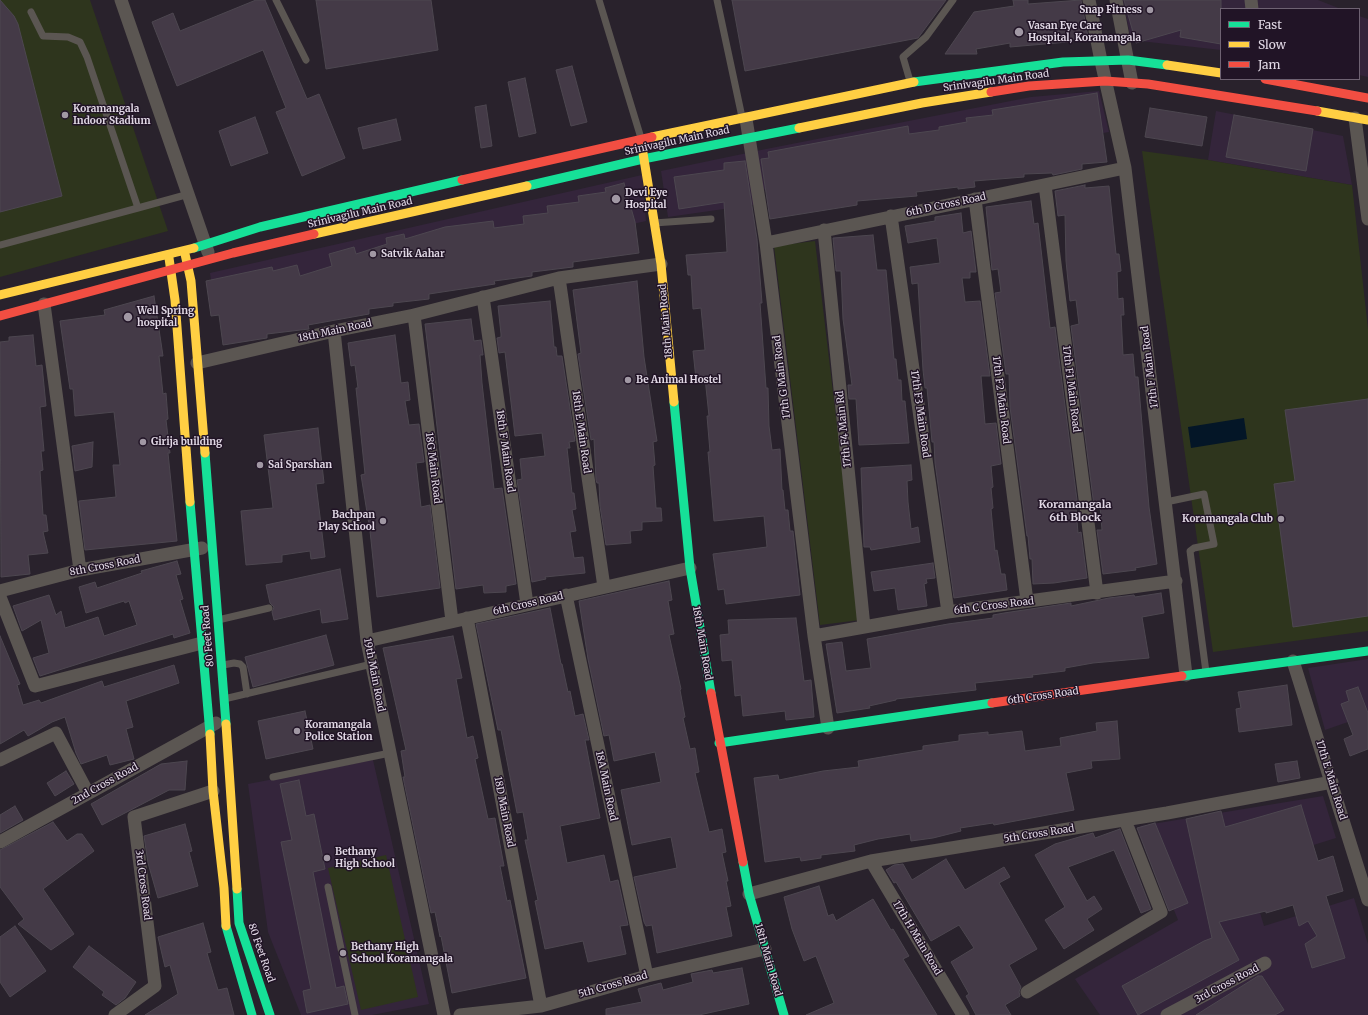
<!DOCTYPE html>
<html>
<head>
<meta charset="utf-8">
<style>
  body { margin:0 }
  #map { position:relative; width:1368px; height:1015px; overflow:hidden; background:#29222c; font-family:Merriweather,serif }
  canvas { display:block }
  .legend { position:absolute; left:1220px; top:8px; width:140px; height:72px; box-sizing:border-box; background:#211426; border:1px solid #6e6272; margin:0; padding:5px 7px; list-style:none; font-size:12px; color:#e1d8e5 }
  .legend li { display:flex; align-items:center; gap:8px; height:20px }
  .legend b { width:20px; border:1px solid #6e6272 }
</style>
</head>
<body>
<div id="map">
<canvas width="1368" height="1015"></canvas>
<ul class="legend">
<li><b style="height:5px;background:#16e098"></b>Fast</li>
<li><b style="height:5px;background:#ffcf43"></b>Slow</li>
<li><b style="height:5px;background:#f24e42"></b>Jam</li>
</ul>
</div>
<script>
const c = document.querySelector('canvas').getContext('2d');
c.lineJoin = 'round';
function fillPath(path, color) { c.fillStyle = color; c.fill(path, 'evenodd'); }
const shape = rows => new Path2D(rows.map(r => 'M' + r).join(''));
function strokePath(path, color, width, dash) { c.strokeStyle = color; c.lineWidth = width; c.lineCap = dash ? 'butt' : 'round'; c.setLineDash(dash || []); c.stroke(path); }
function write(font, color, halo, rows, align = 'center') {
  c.font = font + ' Merriweather,serif'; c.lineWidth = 3; c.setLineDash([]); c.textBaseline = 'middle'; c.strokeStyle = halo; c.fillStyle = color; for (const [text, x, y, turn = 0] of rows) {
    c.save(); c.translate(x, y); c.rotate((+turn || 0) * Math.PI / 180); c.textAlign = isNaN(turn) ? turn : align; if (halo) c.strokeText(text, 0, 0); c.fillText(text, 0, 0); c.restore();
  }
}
const built = shape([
  [1123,0,1318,0,1341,9,1221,9,1221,50,1131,40],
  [1359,16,1368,19,1368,77,1359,75],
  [1099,91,1109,132,762,190,756,151,1031,97],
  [1216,111,1343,136,1352,185,1208,160],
  [752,152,759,204,668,217,661,171],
  [642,175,646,221,325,294,216,315,210,273],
  [1368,659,1368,715,1325,730,1308,668],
  [373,760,429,1004,372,1015,301,1015,268,932,248,784],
  [1323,796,1336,838,1246,866,1264,926,1354,898,1368,944,1368,1015,1100,1015,1075,979,1178,920,1140,826]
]);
const green = shape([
  [0,0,90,0,168,231,0,277],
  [1142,151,1208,160,1352,185,1368,329,1368,631,1213,652],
  [815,241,860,620,820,625,774,246],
  [386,855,418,997,361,1010,328,868]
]);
const water = shape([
  [1244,418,1247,439,1191,448,1188,427]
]);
const building = shape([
  [0,0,14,16,18,24,62,196,0,212,0,0],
  [256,0,265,0,307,99,319,94,345,158,302,176,276,112,286,108,263,50,177,86,152,22,173,13,180,31,256,0],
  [316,0,431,0,438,50,326,69,316,0],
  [732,0,946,0,918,38,745,71,732,0],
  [1013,0,1028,0,1028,4,1081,0,1088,37,1068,40,1068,42,1010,47,1010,43,976,49,977,54,945,54,974,12,1014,6,1013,0],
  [1124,0,1221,0,1221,44,1180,37,1181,30,1136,43,1124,0],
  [572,66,587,122,571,126,556,70,572,66],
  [525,78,536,133,519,137,508,82,525,78],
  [1097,93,1107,162,1082,164,1082,169,1053,175,1052,173,1024,174,1024,177,974,181,975,187,958,189,958,187,916,192,917,196,857,201,857,205,770,219,761,159,769,158,768,152,908,126,909,134,939,130,939,127,967,122,966,118,993,115,992,110,1097,93],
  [486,105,492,146,481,148,475,107,486,105],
  [1150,108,1207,117,1202,146,1145,137,1150,108],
  [1234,115,1313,129,1306,171,1226,157,1234,115],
  [255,117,268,153,231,166,219,131,255,117],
  [396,119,401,140,363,149,358,128,396,119],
  [745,161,757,239,762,303,760,303,766,388,768,388,769,426,772,450,780,449,782,490,783,490,785,510,788,510,790,531,793,531,800,595,726,604,724,589,718,590,713,554,767,547,764,516,714,521,708,452,710,452,707,416,709,416,705,378,696,379,693,351,705,350,701,308,693,309,691,275,688,275,686,255,727,252,724,202,679,209,674,177,724,170,724,163,745,161],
  [624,183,635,222,639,253,573,262,573,267,532,272,532,276,494,281,495,284,429,294,429,299,393,303,393,306,369,309,369,314,308,325,309,329,267,334,267,338,223,345,219,315,211,316,206,281,272,267,273,271,297,265,300,276,332,266,329,254,354,247,356,254,387,244,386,238,404,234,405,239,445,227,493,221,494,228,524,224,523,216,548,213,547,206,579,202,578,196,606,192,605,188,624,183],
  [1085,185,1085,188,1109,186,1116,254,1119,254,1121,271,1117,272,1118,299,1123,298,1124,315,1121,315,1123,355,1133,354,1135,377,1138,377,1149,507,1157,564,1135,568,1136,570,1103,574,1097,530,1102,530,1100,506,1094,506,1071,326,1079,324,1076,300,1070,301,1066,261,1065,215,1058,216,1055,191,1085,185],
  [1031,201,1034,224,1038,223,1050,328,1055,327,1078,508,1076,508,1078,533,1081,532,1087,578,1054,583,1033,584,1032,559,1030,559,1028,536,1027,536,1010,407,1009,374,1006,374,995,293,1001,292,998,269,992,270,986,207,1031,201],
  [961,213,963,233,971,231,976,272,970,272,970,278,962,278,965,302,980,301,990,376,981,376,985,424,996,423,1001,464,991,466,993,487,991,488,993,508,991,509,995,551,997,550,1001,574,1005,574,1007,590,954,598,935,463,934,442,932,442,927,388,925,388,923,370,918,283,912,284,910,267,940,263,937,239,937,238,908,243,905,226,935,221,935,217,961,213],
  [873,235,877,270,886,270,894,359,896,359,898,380,901,380,902,401,905,401,909,443,859,445,856,399,849,399,848,385,852,385,843,319,841,271,836,271,833,238,873,235],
  [637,281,644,357,657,441,653,442,655,465,653,466,656,508,661,508,662,521,642,522,642,530,630,531,631,543,606,545,600,506,599,483,597,483,596,480,594,439,591,440,578,354,581,353,573,290,637,281],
  [154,296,163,356,159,356,163,394,166,393,168,419,166,420,170,453,168,453,177,541,85,550,79,501,116,497,113,465,120,465,114,412,75,416,73,389,70,389,60,321,105,315,104,310,154,296],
  [550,301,554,347,556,347,557,356,562,356,575,441,569,442,570,448,567,448,572,493,574,493,576,509,572,510,576,531,570,532,574,558,583,557,585,573,545,577,546,579,532,582,517,480,522,479,520,459,545,456,542,433,515,436,505,352,499,353,497,338,501,337,501,334,498,306,550,301],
  [471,319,474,341,481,340,483,355,480,355,482,383,494,489,502,488,516,584,506,586,506,592,484,593,483,585,456,589,425,324,471,319],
  [33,335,36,366,42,365,46,406,40,407,44,451,41,451,43,470,40,471,43,515,46,515,48,531,43,532,48,553,28,555,30,574,1,577,0,342,9,341,9,337,33,335],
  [395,335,401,383,408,382,410,400,405,401,409,425,419,424,424,462,416,463,421,507,430,505,440,588,377,597,370,531,361,475,365,474,356,388,358,388,355,365,351,366,348,343,395,335],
  [1368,399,1368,616,1293,627,1274,484,1295,481,1285,410,1368,399],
  [318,428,324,483,316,484,325,557,311,559,310,551,282,555,282,562,246,565,241,511,273,508,264,435,318,428],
  [93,442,92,467,75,471,72,446,93,442],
  [911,465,912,480,907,481,908,502,911,529,918,527,920,542,871,550,870,547,864,547,861,468,911,465],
  [177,561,181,574,176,575,183,599,180,600,190,633,174,638,173,634,40,676,33,658,49,653,41,620,22,631,13,606,49,595,56,615,61,611,65,628,98,617,104,636,137,625,129,601,125,603,124,601,86,613,79,587,95,582,97,588,142,573,141,571,177,561],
  [933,563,935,578,926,579,927,583,924,584,927,606,898,610,895,588,874,591,871,572,933,563],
  [340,569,348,619,322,623,320,609,274,620,272,612,274,607,270,603,266,585,340,569],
  [669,581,672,600,668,601,674,634,669,635,681,689,680,690,685,717,683,718,690,749,695,748,699,772,695,773,709,832,722,829,726,852,722,853,728,881,726,881,731,906,726,907,732,936,657,953,652,925,646,926,644,922,634,877,677,868,671,837,632,845,621,790,661,782,655,752,614,761,609,735,604,736,588,659,579,601,669,581],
  [1161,593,1164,613,1142,617,1149,658,1093,663,1065,668,1065,671,1032,675,1033,677,975,683,976,690,896,699,896,700,869,706,870,708,837,713,826,644,842,642,846,671,871,668,867,639,948,624,993,618,993,615,1004,613,1071,603,1071,606,1109,598,1134,595,1135,597,1161,593],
  [550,608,561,664,562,664,568,692,570,691,575,716,583,714,589,740,585,740,600,818,560,826,567,863,604,855,610,882,618,880,628,925,620,926,626,954,588,962,583,941,545,949,535,901,538,900,525,840,528,840,523,812,517,813,501,730,498,730,476,624,550,608],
  [796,618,804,681,811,680,814,717,786,720,785,711,743,716,741,695,735,696,732,660,722,661,720,635,729,634,728,620,796,618],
  [326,635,334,665,253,687,245,657,326,635],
  [0,636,20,684,17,685,23,705,39,700,41,703,102,681,104,687,174,665,179,683,126,701,133,727,126,729,134,759,110,765,107,755,81,764,76,753,65,717,52,722,28,736,24,730,0,744,0,636],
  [453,636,462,678,456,679,467,738,473,736,478,758,475,759,488,819,495,818,504,866,500,866,507,901,510,900,526,978,452,993,441,936,440,937,435,912,431,913,403,777,405,777,401,751,406,750,383,648,453,636],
  [1287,685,1292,725,1239,732,1236,709,1241,708,1238,692,1287,685],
  [1358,687,1368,713,1368,749,1350,756,1344,739,1353,735,1341,704,1349,701,1346,691,1358,687],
  [305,711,313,749,266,759,258,721,305,711],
  [1117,721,1120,759,1091,761,1092,768,1066,773,1074,810,994,825,993,823,960,828,961,831,933,838,911,841,910,834,878,839,854,845,855,851,821,855,821,858,801,861,800,857,765,862,754,778,778,775,779,780,823,771,859,767,858,761,923,750,923,746,959,741,959,735,988,732,988,735,1022,731,1025,751,1061,746,1060,738,1097,731,1096,723,1117,721],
  [187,761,185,790,169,790,102,825,91,804,161,764,187,761],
  [1297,761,1300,778,1278,782,1275,764,1297,761],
  [66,771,74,784,55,796,47,783,66,771],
  [299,780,306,816,314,814,325,869,313,872,336,988,344,986,348,1004,307,1013,303,991,311,989,281,842,292,840,280,784,299,780],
  [1301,805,1318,861,1333,856,1343,891,1326,896,1345,958,1312,968,1305,944,1317,936,1308,921,1299,926,1293,905,1266,913,1266,911,1219,922,1239,960,1138,1015,1122,986,1204,941,1212,938,1186,819,1221,811,1225,827,1301,805],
  [15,806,23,820,0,833,0,815,15,806],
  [53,822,67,841,77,834,82,834,94,851,43,889,74,934,51,950,18,924,24,919,0,887,0,850,53,822],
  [1155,823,1188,903,1169,911,1137,828,1155,823],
  [185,824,192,851,189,852,198,886,158,898,148,863,144,836,185,824],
  [1120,829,1151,909,1141,913,1114,850,1068,867,1087,901,1094,896,1102,909,1087,919,1094,930,1064,949,1045,920,1065,907,1035,855,1055,844,1093,833,1095,838,1120,829],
  [946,859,965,890,1004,867,1010,877,999,883,1037,949,1009,965,1021,987,1019,992,1020,996,1005,1005,1011,1015,976,1015,966,996,969,994,951,962,974,948,959,925,931,941,896,882,894,883,886,870,894,865,903,864,912,880,946,859],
  [819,886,828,916,833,914,836,921,873,899,891,930,893,929,909,956,903,959,937,1015,806,1015,834,1003,816,956,804,961,792,929,784,897,819,886],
  [203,923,211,952,207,953,218,990,227,988,234,1015,145,1015,178,994,170,965,165,967,158,937,203,923],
  [15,926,46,971,10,997,0,982,0,937,15,926],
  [89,946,136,982,125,998,116,1005,102,995,104,992,73,967,89,946],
  [742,968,749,1004,699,1015,606,1015,606,1009,642,1002,638,989,661,983,663,990,693,982,691,974,712,970,713,973,742,968],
  [1258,976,1262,976,1284,1010,1275,1015,1196,1015,1258,976]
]);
const lane = shape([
  [276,0,306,60],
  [599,0,641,138],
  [717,0,742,117],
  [31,12,43,36,68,37,80,42,87,57,138,208,189,194],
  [910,81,903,57,926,37,953,0],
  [654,223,711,219],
  [0,245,138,208],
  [1166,502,1204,494,1214,544,1194,548,1190,551,1206,672],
  [218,620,269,608],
  [223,665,234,663,240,664,243,667,247,694],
  [224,699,372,664],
  [273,777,390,753],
  [328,887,355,1015]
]);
const street = shape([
  [121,0,208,252],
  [1089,0,1101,61,1125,168,1186,675],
  [1116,0,1132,83],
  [1251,0,1252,9],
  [1355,118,1368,219],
  [746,119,766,243,814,636,828,728],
  [1045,185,1097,593],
  [975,199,1027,601],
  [891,216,948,612],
  [824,230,864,627],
  [766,243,1125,168],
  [559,278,604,587],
  [483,297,527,604],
  [44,304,80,570],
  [414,315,452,621],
  [334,331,367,641,444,1015],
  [197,363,334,331,414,315,559,278,661,264],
  [0,591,80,570,202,548],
  [566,595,647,976],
  [0,597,35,686,202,643],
  [467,618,541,1006],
  [814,636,948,612,1176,581],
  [367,641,690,568],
  [1293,661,1368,900],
  [0,760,56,733,88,793],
  [0,842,216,723],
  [871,861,963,1015],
  [749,894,871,861,1167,813,1332,782],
  [1027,992,1161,912,1125,820],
  [115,1015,155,986,134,817,213,791],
  [460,1015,541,1006,647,976,765,949],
  [1167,1015,1265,963]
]);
const fast = shape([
  [914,82,1063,62,1128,60,1167,65],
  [527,186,643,159,799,128],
  [194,248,260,227,462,180],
  [674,402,690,568,711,693],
  [205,453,226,724],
  [190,502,210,734],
  [1182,676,1368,651],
  [719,743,992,703],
  [743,862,749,894,784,1015],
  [237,889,239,923,270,1015],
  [226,926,252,1015]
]);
const slow = shape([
  [1167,65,1221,73],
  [1317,111,1368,120],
  [799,128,922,103,991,92],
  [652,137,914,82],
  [642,147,661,264,674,402],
  [314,234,527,186],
  [185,254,191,281,205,453],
  [169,258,175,300,190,502],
  [0,295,194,248],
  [226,724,237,889],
  [210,734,213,791,224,888,226,926]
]);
const jam = shape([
  [1265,79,1368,98],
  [991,92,1029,86,1105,81,1148,84,1317,111],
  [462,180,652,137],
  [0,316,233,253,314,234],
  [711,693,743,862],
  [992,703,1182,676]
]);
const markers = [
  [1150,10,4,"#a198a4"],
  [1019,32,5,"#a198a4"],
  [65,115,4,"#a198a4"],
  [616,199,5,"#a198a4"],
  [373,254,4,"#a198a4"],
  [128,317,5,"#a198a4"],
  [628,380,4,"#a198a4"],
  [143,442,4,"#a198a4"],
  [260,465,4,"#a198a4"],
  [1281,519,4,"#a198a4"],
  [383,521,4,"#a198a4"],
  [297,731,4,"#a198a4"],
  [327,858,4,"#a198a4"],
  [343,953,4,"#a198a4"]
];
const poiNames = [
  ["Snap Fitness",1142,10,"right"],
  ["Vasan Eye Care",1028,26],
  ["Hospital, Koramangala",1028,38],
  ["Koramangala",73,109],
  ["Indoor Stadium",73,121],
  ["Devi Eye",625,193],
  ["Hospital",625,205],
  ["Satvik Aahar",381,254],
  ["Well Spring",137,311],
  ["hospital",137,323],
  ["Be Animal Hostel",636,380],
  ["Girija building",151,442],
  ["Sai Sparshan",268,465],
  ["Bachpan",375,515,"right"],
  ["Play School",375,527,"right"],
  ["Koramangala Club",1273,519,"right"],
  ["Koramangala",305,725],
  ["Police Station",305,737],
  ["Bethany",335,852],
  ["High School",335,864],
  ["Bethany High",351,947],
  ["School Koramangala",351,959]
];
const streetNames = [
  ["Srinivagilu Main Road",996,81,-8],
  ["Srinivagilu Main Road",677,141,-12],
  ["6th D Cross Road",946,205,-12],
  ["Srinivagilu Main Road",360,213,-13],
  ["18th Main Road",666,321,-95],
  ["18th Main Road",335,331,-12],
  ["17th F Main Road",1150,367,-97],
  ["17th G Main Road",782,377,-97],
  ["17th F1 Main Road",1071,389,83],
  ["17th F2 Main Road",1001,400,83],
  ["17th F3 Main Road",920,414,82],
  ["17th F4 Main Rd",844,429,-96],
  ["18th E Main Road",581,432,82],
  ["18th F Main Road",505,451,82],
  ["18G Main Road",433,468,83],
  ["8th Cross Road",105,566,-11],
  ["6th Cross Road",528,604,-13],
  ["6th C Cross Road",994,606,-7],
  ["80 Feet Road",208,636,-95],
  ["18th Main Road",702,643,80],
  ["19th Main Road",374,675,79],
  ["6th Cross Road",1043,696,-8],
  ["17th E Main Road",1331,780,73],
  ["2nd Cross Road",105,784,-29],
  ["18A Main Road",606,786,78],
  ["18D Main Road",504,812,79],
  ["5th Cross Road",1039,834,-9],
  ["3rd Cross Road",143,885,83],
  ["17th H Main Road",917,938,59],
  ["80 Feet Road",261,953,71],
  ["18th Main Road",768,960,74],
  ["3rd Cross Road",1227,984,-28],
  ["5th Cross Road",613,985,-16]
];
const neighbourhoodNames = [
  ["Koramangala",1075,505],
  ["6th Block",1075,518]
];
fillPath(built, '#34253b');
fillPath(green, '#2e351d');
fillPath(water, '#041627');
fillPath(building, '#443a47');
strokePath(building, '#4d4750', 1);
strokePath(lane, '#5b5652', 7);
strokePath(street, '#5b5652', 13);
strokePath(fast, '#16e098', 9);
strokePath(slow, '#ffcf43', 9);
strokePath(jam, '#f24e42', 9);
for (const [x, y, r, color] of markers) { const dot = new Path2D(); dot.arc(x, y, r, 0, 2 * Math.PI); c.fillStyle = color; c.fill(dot); strokePath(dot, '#211426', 1.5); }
write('bold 10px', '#e1d8e5', '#211426', poiNames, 'left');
write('10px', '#e1d8e5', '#211426', streetNames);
write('bold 11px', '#e1d8e5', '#211426', neighbourhoodNames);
</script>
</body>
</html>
